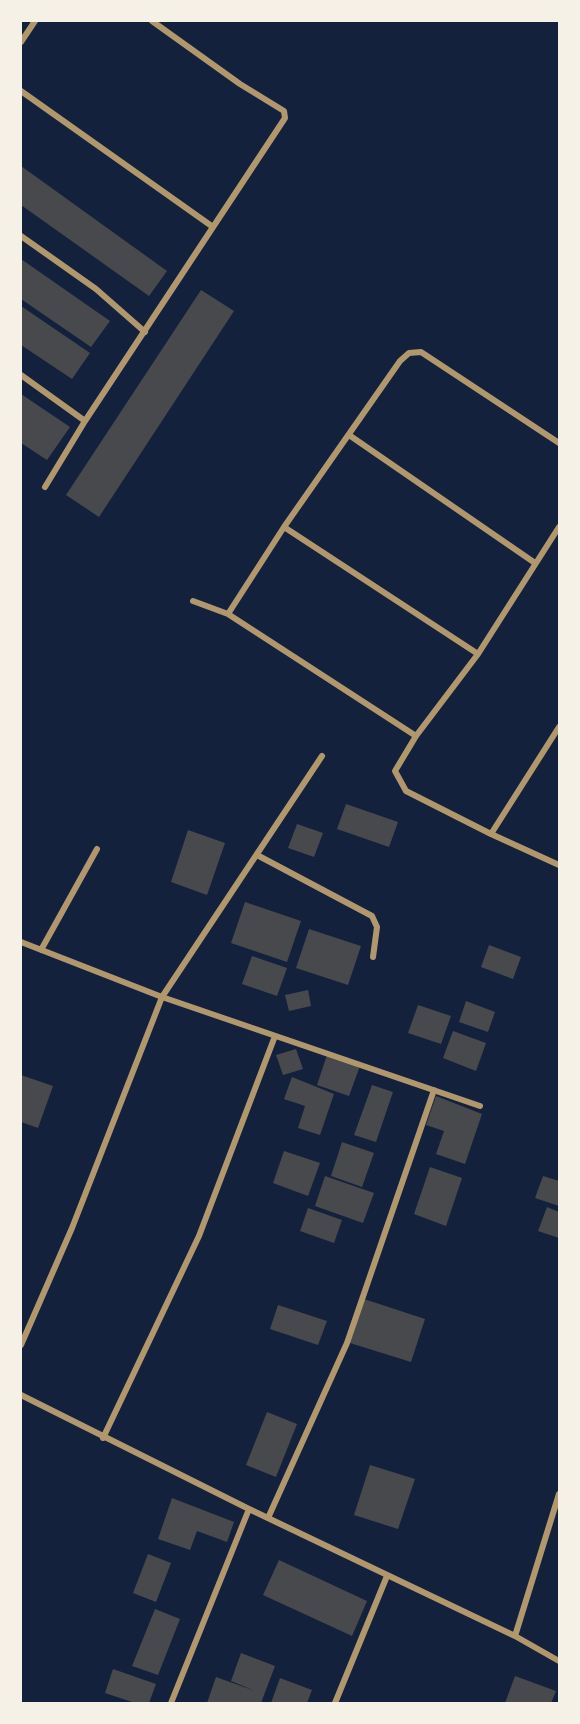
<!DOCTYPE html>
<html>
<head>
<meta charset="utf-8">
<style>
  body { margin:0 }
  #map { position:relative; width:580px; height:1724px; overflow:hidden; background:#14213d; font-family:"Space Grotesk",sans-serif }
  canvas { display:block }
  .frame { position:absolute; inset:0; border:22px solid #f6f1e7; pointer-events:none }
</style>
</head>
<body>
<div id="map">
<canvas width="580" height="1724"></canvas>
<div class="frame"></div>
</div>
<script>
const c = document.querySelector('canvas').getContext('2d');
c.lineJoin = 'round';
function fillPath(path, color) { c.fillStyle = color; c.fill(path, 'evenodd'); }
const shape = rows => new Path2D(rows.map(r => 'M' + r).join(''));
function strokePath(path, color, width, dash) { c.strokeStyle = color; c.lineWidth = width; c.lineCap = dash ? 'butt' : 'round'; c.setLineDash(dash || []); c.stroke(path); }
const building = shape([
  [21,166,167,271,149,296,21,205],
  [21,259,110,321,91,347,21,299],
  [201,290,234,311,99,517,66,495],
  [21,306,90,353,72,379,21,345],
  [21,394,70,427,47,460,21,443],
  [346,804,398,822,389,847,337,829],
  [297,824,323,833,314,857,288,848],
  [188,830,225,843,207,895,171,882],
  [245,902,301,921,287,962,231,943],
  [309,929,361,946,348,985,296,968],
  [489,945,521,957,513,979,481,967],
  [252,956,287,968,277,996,242,984],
  [308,990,311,1006,289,1011,285,995],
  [466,1001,495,1012,488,1032,459,1022],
  [418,1005,451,1016,441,1044,408,1033],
  [453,1031,486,1043,476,1071,443,1058],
  [296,1049,303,1069,283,1075,276,1055],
  [327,1055,360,1066,349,1096,317,1085],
  [21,1075,53,1086,38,1128,21,1122],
  [292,1077,334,1094,320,1135,298,1128,305,1106,284,1099],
  [372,1085,393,1092,376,1142,354,1135],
  [436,1096,482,1114,465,1164,436,1154,444,1131,426,1125],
  [342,1142,374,1153,362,1187,331,1176],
  [284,1151,320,1163,308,1196,273,1183],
  [430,1167,462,1178,446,1226,414,1214],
  [325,1176,374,1193,363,1223,315,1206],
  [543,1176,559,1181,559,1206,535,1198],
  [547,1207,559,1212,559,1238,538,1231],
  [308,1208,342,1220,334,1243,300,1231],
  [364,1299,425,1319,411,1362,350,1343],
  [278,1305,327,1321,318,1345,270,1329],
  [267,1412,297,1424,276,1477,246,1465],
  [370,1465,415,1479,398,1529,354,1515],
  [172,1498,234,1522,227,1542,197,1531,190,1550,158,1539],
  [148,1554,171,1563,156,1602,133,1593],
  [279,1560,367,1601,352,1636,263,1595],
  [155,1609,180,1619,158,1675,132,1666],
  [241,1653,275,1666,261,1703,207,1703,216,1677,255,1691,231,1681],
  [113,1669,156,1684,149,1703,135,1703,105,1693],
  [515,1676,556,1691,551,1703,505,1703],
  [280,1678,312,1690,307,1703,271,1703]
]);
const minor = shape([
  [21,42,35,21],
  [21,91,213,227],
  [21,236,96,289,145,332],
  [21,375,85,421],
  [349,435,535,563],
  [45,487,85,421,285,118,284,111,240,84,152,21],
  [284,527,478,654],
  [559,527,478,654,416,736,395,771,406,791,491,834,559,865],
  [193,601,228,614,416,736],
  [228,614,284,527,400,361,409,353,421,352,559,443],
  [491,834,559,727],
  [257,855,372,916,377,927,373,957],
  [21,942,162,997,480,1106],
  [41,950,97,849],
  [21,1345,72,1228,162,997,322,756],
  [21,1395,249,1509,515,1636,559,1661],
  [103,1438,199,1236,275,1036],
  [268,1518,347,1343,434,1090],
  [515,1636,559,1494],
  [171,1703,249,1509],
  [335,1703,387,1576]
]);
fillPath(building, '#48494c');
strokePath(minor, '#b1986c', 6);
</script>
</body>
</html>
